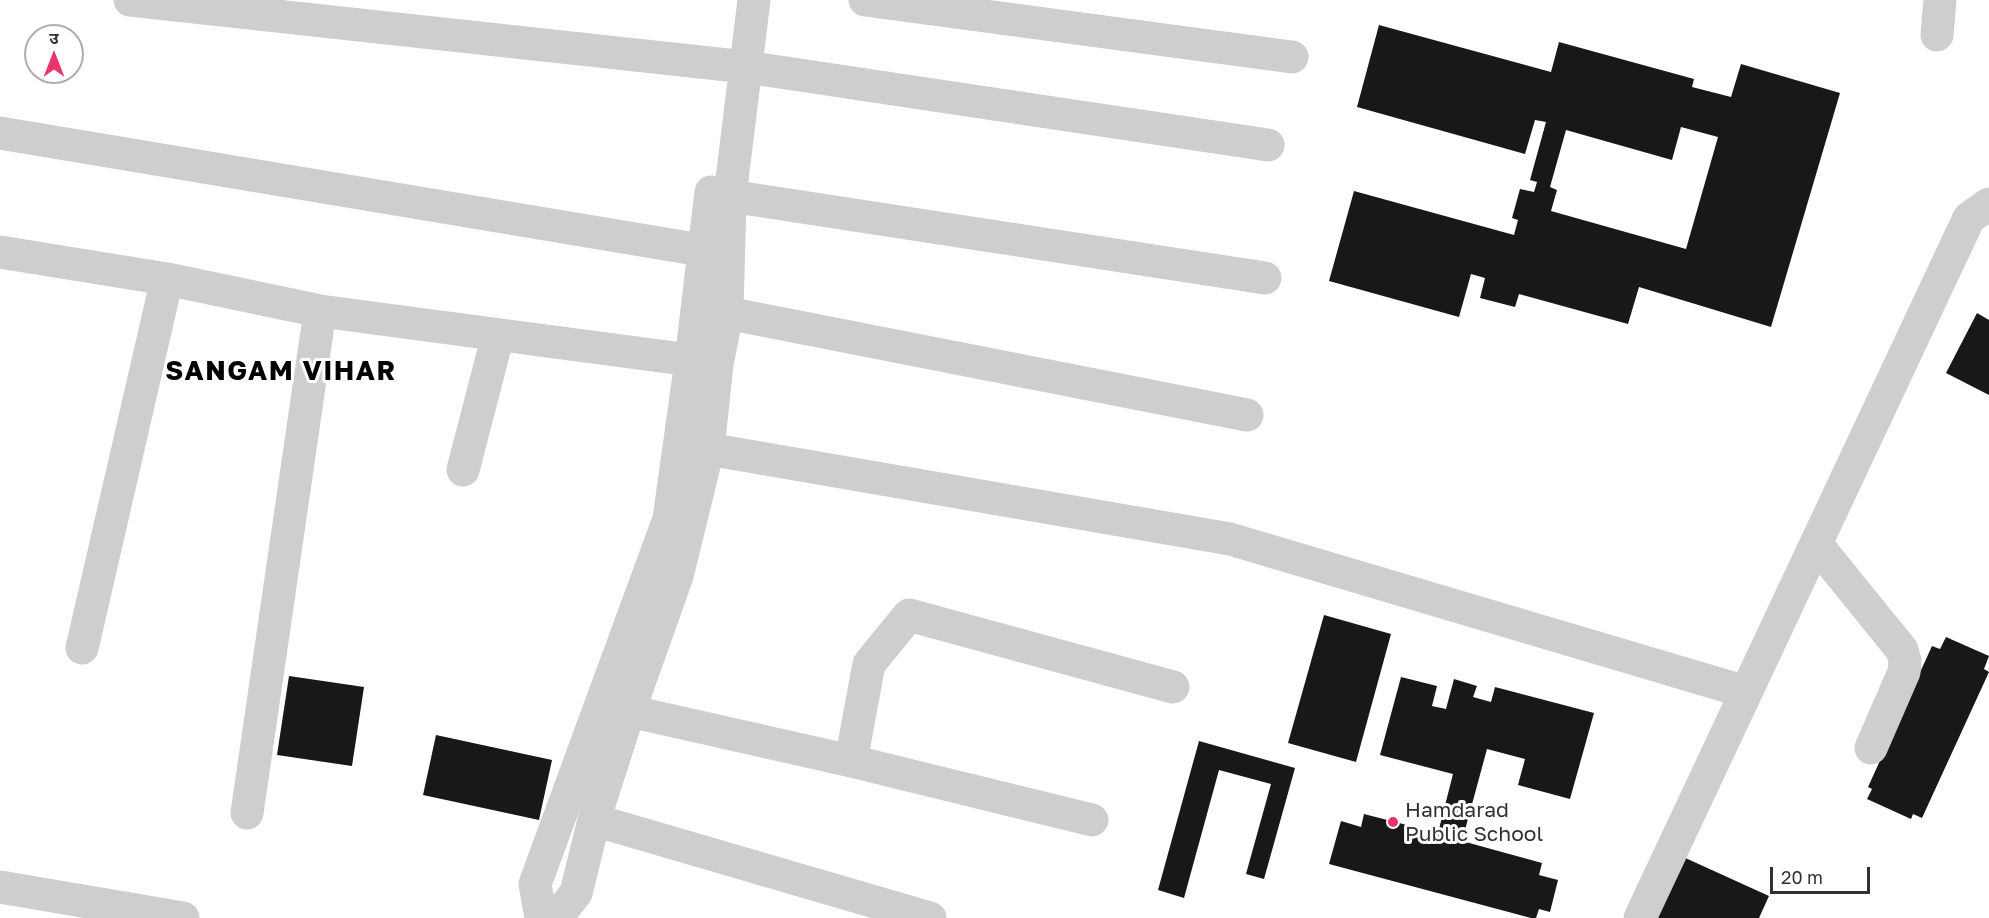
<!DOCTYPE html>
<html>
<head>
<meta charset="utf-8">
<style>
  body { margin:0 }
  #map { position:relative; width:1989px; height:918px; overflow:hidden; background:#fff; font-family:"Golos Text","Noto Sans Devanagari",sans-serif }
  canvas { display:block }
  .north { position:absolute; left:24px; top:24px; width:60px; height:60px; box-sizing:border-box; background:#fff; border:2px solid #adadad; border-radius:50%; rotate:0deg; font-size:16px; font-weight:700; line-height:24px; text-align:center; color:#313131 }
  .north::after { content:''; display:block; margin:auto; width:21px; height:27px; background:#e73469; clip-path:polygon(50% 0,100% 100%,50% 72%,0 100%) }
  .scale { position:absolute; left:1770px; top:867px; width:100px; height:27px; box-sizing:border-box; border:3px solid #313131; border-top:0; padding-left:8px; font-size:18px; line-height:21px; white-space:nowrap; color:#313131; -webkit-text-stroke:4px #fff; paint-order:stroke }
</style>
</head>
<body>
<div id="map">
<canvas width="1989" height="918"></canvas>
<div class="north">उ</div>
<div class="scale">20 m</div>
</div>
<script>
const c = document.querySelector('canvas').getContext('2d');
c.lineJoin = 'round';
function fillPath(path, color) { c.fillStyle = color; c.fill(path, 'evenodd'); }
const shape = rows => new Path2D(rows.map(r => 'M' + r).join(''));
function strokePath(path, color, width, dash) { c.strokeStyle = color; c.lineWidth = width; c.lineCap = dash ? 'butt' : 'round'; c.setLineDash(dash || []); c.stroke(path); }
function write(font, color, halo, rows, align = 'center') {
  c.font = font + ' "Golos Text",sans-serif'; c.lineWidth = 6; c.setLineDash([]); c.textBaseline = 'middle'; c.strokeStyle = halo; c.fillStyle = color; for (const [text, x, y, turn = 0] of rows) {
    c.save(); c.translate(x, y); c.rotate((+turn || 0) * Math.PI / 180); c.textAlign = isNaN(turn) ? turn : align; if (halo) c.strokeText(text, 0, 0); c.fillText(text, 0, 0); c.restore();
  }
}
const building = shape([
  [1379,25,1551,72,1559,42,1694,79,1692,87,1731,97,1741,64,1840,93,1771,327,1639,287,1628,324,1519,294,1515,307,1480,298,1485,278,1471,274,1459,317,1329,281,1354,191,1514,235,1518,220,1512,218,1520,189,1534,192,1537,182,1530,180,1546,122,1535,120,1525,154,1357,107],
  [1681,127,1718,137,1686,249,1551,211,1557,190,1550,187,1566,130,1672,160],
  [1977,313,1989,320,1989,395,1946,373],
  [1324,615,1391,634,1356,762,1288,743],
  [1946,637,1989,656,1984,669,1989,672,1922,818,1913,814,1911,819,1867,799,1872,789,1868,787,1932,646,1940,649],
  [289,676,364,687,352,766,277,755],
  [1401,677,1437,686,1432,706,1446,709,1454,679,1477,686,1473,697,1491,702,1495,687,1594,713,1570,799,1518,785,1525,759,1487,749,1462,841,1542,863,1539,875,1558,880,1550,912,1539,909,1536,918,1531,918,1329,864,1341,821,1361,827,1364,814,1438,833,1453,774,1380,755],
  [436,735,552,760,539,820,423,795],
  [1199,741,1295,768,1264,879,1246,874,1271,784,1219,770,1184,898,1158,890],
  [1681,856,1769,896,1759,918,1652,918]
]);
const minor = shape([
  [130,0,746,67,1268,145],
  [865,0,1292,57],
  [1937,35,1940,0],
  [0,133,725,254],
  [730,196,1265,278],
  [0,252,167,279,320,311,713,363],
  [727,313,1247,415],
  [708,449,1230,539,1746,692],
  [463,470,498,335],
  [1816,544,1902,650,1905,661,1904,672,1871,748],
  [82,648,167,279],
  [629,711,851,761,1092,820],
  [851,761,869,664,909,615,1173,687],
  [247,813,320,311],
  [594,820,930,918],
  [0,887,183,918],
  [541,918,535,884,669,519,691,361,711,192],
  [556,918,576,893,594,820,629,711,677,576,708,449,717,364,727,313,730,196,754,0],
  [1640,918,1969,218,1989,204]
]);
const markers = [
  [1393,822,6,"#e73469"]
];
const poiNames = [
  ["Hamdarad",1405,810],
  ["Public School",1405,834]
];
const districtNames = [
  ["SANGAM VIHAR",281,371]
];
fillPath(building, '#181818');
strokePath(minor, '#cecece', 33);
for (const [x, y, r, color] of markers) { const dot = new Path2D(); dot.arc(x, y, r, 0, 2 * Math.PI); c.fillStyle = color; c.fill(dot); strokePath(dot, '#fff', 2); }
write('21px', '#313131', '#fff', poiNames, 'left');
c.letterSpacing = '1.5px';
write('bold 27px', '#000', '#fff', districtNames);
c.letterSpacing = '0px';
</script>
</body>
</html>
